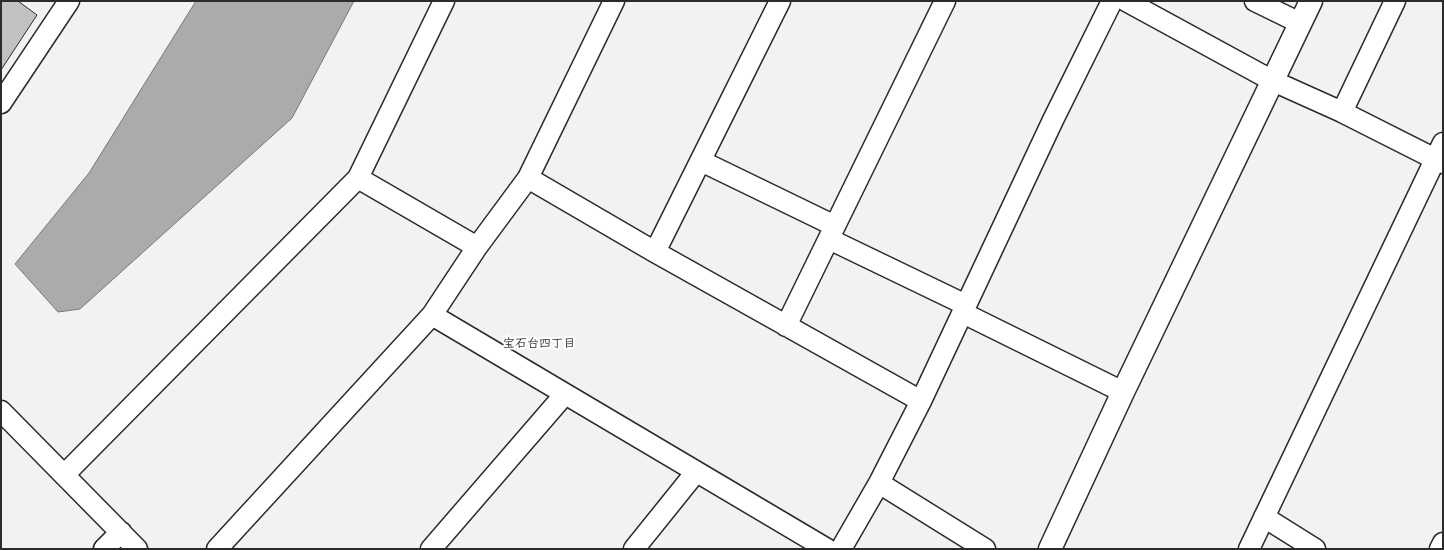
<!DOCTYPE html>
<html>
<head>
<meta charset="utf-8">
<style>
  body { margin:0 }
  #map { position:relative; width:1444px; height:550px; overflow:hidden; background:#f2f2f2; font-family:Mali,sans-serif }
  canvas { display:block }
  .frame { position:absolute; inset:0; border:2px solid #2b2b2b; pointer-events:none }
</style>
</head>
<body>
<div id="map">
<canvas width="1444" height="550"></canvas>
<div class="frame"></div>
</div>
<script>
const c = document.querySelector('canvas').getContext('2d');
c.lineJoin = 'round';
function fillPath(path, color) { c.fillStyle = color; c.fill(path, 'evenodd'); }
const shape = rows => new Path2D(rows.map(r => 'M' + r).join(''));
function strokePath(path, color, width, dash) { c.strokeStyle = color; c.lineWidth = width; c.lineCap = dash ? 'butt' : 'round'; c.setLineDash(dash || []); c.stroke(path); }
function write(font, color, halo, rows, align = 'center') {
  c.font = font + ' Mali,"Klee One",sans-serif'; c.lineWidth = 4; c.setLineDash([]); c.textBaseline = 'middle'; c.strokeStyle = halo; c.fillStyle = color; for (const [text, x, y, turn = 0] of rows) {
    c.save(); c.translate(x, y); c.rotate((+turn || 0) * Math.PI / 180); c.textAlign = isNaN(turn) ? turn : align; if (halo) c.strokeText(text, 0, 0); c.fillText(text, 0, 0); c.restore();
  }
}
const water = shape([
  [196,1,354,1,292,118,80,309,58,312,15,264,89,173,196,1]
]);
const building = shape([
  [1,1,18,1,37,15,1,70,1,1]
]);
const minor = shape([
  [1126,1,1273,81,1342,112,1443,163],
  [1255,1,1300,23],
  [1,103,69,1],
  [1342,112,1395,1],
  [701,161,835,226],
  [358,178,477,247],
  [528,178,655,252,921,401],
  [829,239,966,305],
  [655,252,780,1],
  [963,313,1123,392],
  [432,315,827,549],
  [786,326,945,1],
  [1,411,137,549],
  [64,475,358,178,444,1],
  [879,483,985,549],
  [1264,517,1315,549],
  [104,549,121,532],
  [217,549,432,315,477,247,528,178,614,1],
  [431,549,565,394],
  [634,549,696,472],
  [841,549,879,483,921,401,1053,120,1112,1],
  [1249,549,1443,143],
  [1440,549,1443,543]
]);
const tertiary = shape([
  [1050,549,1123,392,1311,1]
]);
const neighbourhoodNames = [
  ["宝石台四丁目",539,343]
];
fillPath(water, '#ababab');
strokePath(water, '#787878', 1);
fillPath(building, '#c1c1c1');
strokePath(building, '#2b2b2b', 1);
strokePath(minor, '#2b2b2b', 23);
strokePath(tertiary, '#2b2b2b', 25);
strokePath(minor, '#fff', 20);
strokePath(tertiary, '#fff', 22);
write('bold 12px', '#2b2b2b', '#fff', neighbourhoodNames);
</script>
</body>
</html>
